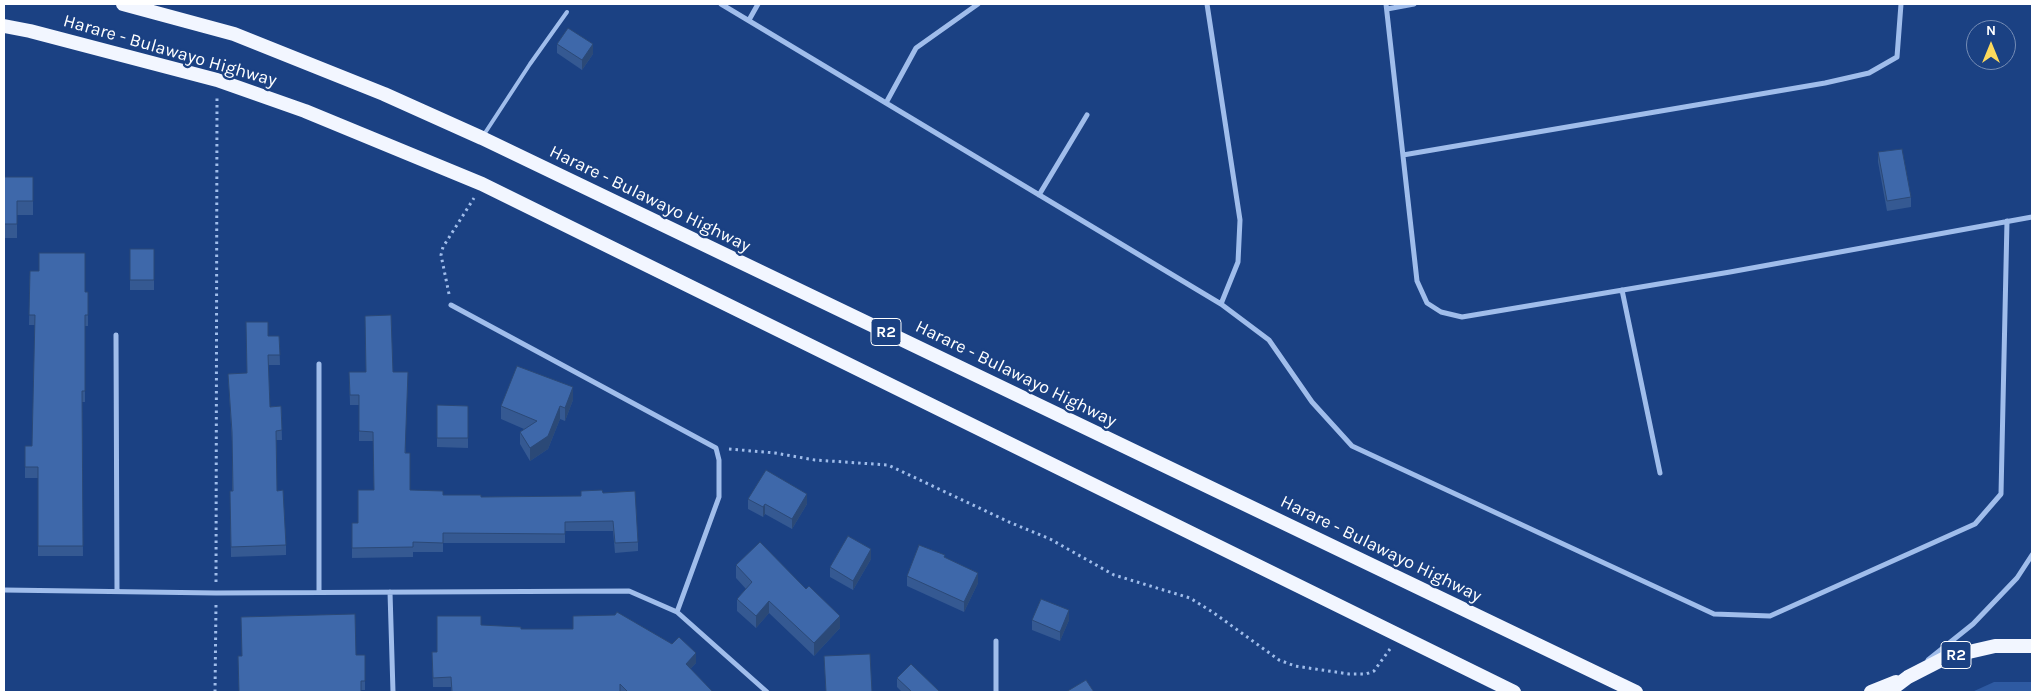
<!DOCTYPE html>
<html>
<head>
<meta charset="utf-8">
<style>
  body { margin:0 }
  #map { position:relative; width:2036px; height:696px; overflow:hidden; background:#1b4183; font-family:Karla,sans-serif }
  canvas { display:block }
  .frame { position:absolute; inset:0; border:5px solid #fff; pointer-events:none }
  .north { position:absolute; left:1966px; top:20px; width:50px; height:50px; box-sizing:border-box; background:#1b4183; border:1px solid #768db5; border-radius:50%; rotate:0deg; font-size:14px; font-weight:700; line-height:20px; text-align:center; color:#fff }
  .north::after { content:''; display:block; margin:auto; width:18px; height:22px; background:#fdd95c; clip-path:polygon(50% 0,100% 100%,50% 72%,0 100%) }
</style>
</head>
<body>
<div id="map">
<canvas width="2036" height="696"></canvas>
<div class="frame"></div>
<div class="north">N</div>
</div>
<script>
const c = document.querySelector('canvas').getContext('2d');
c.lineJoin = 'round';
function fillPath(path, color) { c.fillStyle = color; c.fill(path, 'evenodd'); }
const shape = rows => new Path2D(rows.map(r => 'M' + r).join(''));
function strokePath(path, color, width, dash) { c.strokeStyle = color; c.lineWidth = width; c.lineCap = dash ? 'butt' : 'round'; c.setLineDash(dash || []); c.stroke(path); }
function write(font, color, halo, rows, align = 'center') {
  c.font = font + ' Karla,sans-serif'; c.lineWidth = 4.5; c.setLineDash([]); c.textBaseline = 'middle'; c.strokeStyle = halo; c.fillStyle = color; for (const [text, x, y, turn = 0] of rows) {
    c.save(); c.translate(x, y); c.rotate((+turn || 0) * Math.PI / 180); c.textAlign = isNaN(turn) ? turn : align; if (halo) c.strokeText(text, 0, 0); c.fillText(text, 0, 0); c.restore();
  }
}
const green = shape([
  [1994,682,2032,682,2032,692,1972,692]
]);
const path = shape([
  [449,294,441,255,443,247,474,198],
  [729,449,775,453,815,460,888,465,1009,522,1050,539,1114,575,1190,598,1214,613,1279,660,1295,666,1349,674,1366,674,1374,671,1390,649],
  [216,582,217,96],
  [215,692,216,604]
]);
const service = shape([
  [483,136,530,64,567,12]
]);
const minor = shape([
  [721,4,1221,304,1269,340,1312,402,1352,446,1714,614,1770,616,1975,524,2001,494,2007,221],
  [1207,4,1240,220,1238,262,1221,304],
  [1386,4,1417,281,1427,303,1441,312,1462,317,1730,272,2032,217],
  [1387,9,1414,4],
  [749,20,758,4],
  [886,103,916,48,978,4],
  [1403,155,1825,83,1869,73,1897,57,1901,4],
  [1039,195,1087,115],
  [1622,290,1660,473],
  [451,305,716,448,719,460,719,497,677,612],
  [116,335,117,591],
  [319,364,319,592],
  [4,590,216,593,629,591,677,612,767,692],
  [390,592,393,692],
  [1928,660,1973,624,2017,578,2032,555],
  [996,692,996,641]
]);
const trunk = shape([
  [123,4,234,34,384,94,482,138,1636,692],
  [4,26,30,31,217,80,305,111,482,184,1514,692],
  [1871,692,1896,682],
  [1888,692,1908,677,1947,657,1995,646,2032,646]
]);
const wall = shape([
  [557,44,593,54,582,70,557,53],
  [1878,152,1911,197,1911,207,1887,211,1878,162],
  [4,177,33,177,33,215,17,215,17,238,4,238,4,251],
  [130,249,154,249,154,290,130,290],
  [30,271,39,271,85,292,88,303,88,326,85,326,85,402,82,402,83,556,38,556,38,478,25,478,25,446,32,446,35,325,29,325],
  [268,336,279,336,280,365,268,365,270,407,281,406,282,440,276,440,277,491,286,545,286,555,231,557,230,491,232,491,232,442,228,374,247,373],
  [349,372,393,372,406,453,410,490,443,495,481,497,581,496,603,493,638,542,638,551,615,553,613,531,565,531,565,543,443,543,443,552,413,552,413,557,352,558,352,523,358,523,374,490,373,441,359,441,359,405,350,405],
  [573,400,565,421,560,419,548,449,530,461,520,444,520,432,524,429,501,419,501,406],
  [437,405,468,406,468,448,437,447],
  [748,499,807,504,792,529,765,514,763,517,748,509],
  [945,557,978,583,964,612,907,586,907,576],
  [871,559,853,590,830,577,830,567],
  [736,565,840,628,814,656,769,613,756,628,737,611,737,599,746,589,736,578],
  [1032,620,1069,620,1060,641,1032,630],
  [481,625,521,629,696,663,690,669,713,692,451,692,451,687,433,687,432,652,437,652],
  [356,655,365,655,365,690,361,690],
  [897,678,940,692,902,692,897,687]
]);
const shadedWall = shape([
  [593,44,593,54,582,70,582,60],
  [573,387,573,400,565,421,565,408],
  [560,406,560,419,548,449,530,461,530,448],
  [807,494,807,504,792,529,792,519],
  [765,504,765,514,763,517,763,507],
  [871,549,871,559,853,590,853,581],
  [978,573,978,583,964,612,964,602],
  [769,601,769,613,756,628,756,616],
  [1069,610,1069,620,1060,641,1060,632],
  [840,616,840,628,814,656,814,643],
  [696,653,696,663,686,673,686,664]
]);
const building = shape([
  [568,28,593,44,582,60,557,44,568,28],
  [1902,149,1911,197,1887,201,1878,152,1902,149],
  [4,177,33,177,33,201,17,201,17,224,4,224,4,237,4,177],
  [130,249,154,249,154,280,130,280,130,249],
  [39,253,85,253,85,292,88,292,88,315,85,315,85,391,82,391,83,546,38,546,38,467,25,467,25,446,32,446,35,315,29,315,30,271,39,271,39,253],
  [391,315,393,372,408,372,405,453,410,453,410,490,443,491,443,495,481,495,481,497,581,496,581,491,602,490,603,493,635,491,638,542,615,543,613,521,565,522,565,534,443,533,443,543,413,542,413,547,352,548,352,523,358,523,358,490,374,490,373,432,359,431,359,395,350,395,349,372,366,372,365,316,391,315],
  [246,322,268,322,268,336,279,336,280,355,268,355,270,407,281,406,282,430,276,431,277,491,283,490,286,545,231,547,230,491,233,491,232,432,228,374,247,373,246,322],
  [517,366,573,387,565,408,560,406,548,436,530,448,520,432,537,421,501,406,517,366],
  [437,405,468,406,468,438,437,438,437,405],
  [766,470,807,494,792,519,765,504,763,507,748,499,766,470],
  [848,536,871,549,853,581,830,567,848,536],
  [760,542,806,589,809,586,840,616,814,643,769,601,756,616,737,599,752,582,736,565,760,542],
  [919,545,945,555,944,557,978,573,964,602,907,576,919,545],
  [1041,599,1069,610,1060,632,1032,620,1041,599],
  [617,612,672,644,679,637,696,653,686,664,713,692,628,692,620,684,620,692,452,692,451,677,433,678,432,652,437,652,437,616,481,616,481,625,521,627,521,629,573,629,573,616,615,615,617,612],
  [355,614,356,655,365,655,365,681,361,681,361,692,239,692,238,656,242,656,241,617,355,614],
  [870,654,872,692,826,692,824,656,870,654],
  [911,664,940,692,912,692,897,678,911,664],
  [1086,680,1094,692,1066,692,1086,680]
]);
const shields = [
  [886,332,30],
  [1956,655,30]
];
const shieldNames = [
  ["R2",886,332],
  ["R2",1956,655]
];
const streetNames = [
  ["Harare - Bulawayo Highway",170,51,16],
  ["Harare - Bulawayo Highway",650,199,26],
  ["Harare - Bulawayo Highway",1016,374,26],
  ["Harare - Bulawayo Highway",1381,549,26]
];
fillPath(green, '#2e5aa2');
strokePath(path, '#a0bdeb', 3, [2.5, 4]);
strokePath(service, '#a0bdeb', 4);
strokePath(minor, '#a0bdeb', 5);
strokePath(trunk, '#f2f6ff', 14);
fillPath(wall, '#355992');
fillPath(shadedWall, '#2b4977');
fillPath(building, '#3e68aa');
strokePath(building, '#2b4977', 1);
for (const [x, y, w] of shields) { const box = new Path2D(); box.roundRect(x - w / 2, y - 13.5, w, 27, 4); c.fillStyle = '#1b4183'; c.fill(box); strokePath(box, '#fff', 1); }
write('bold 16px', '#fff', null, shieldNames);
write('18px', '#fff', '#1b4183', streetNames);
</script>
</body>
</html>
